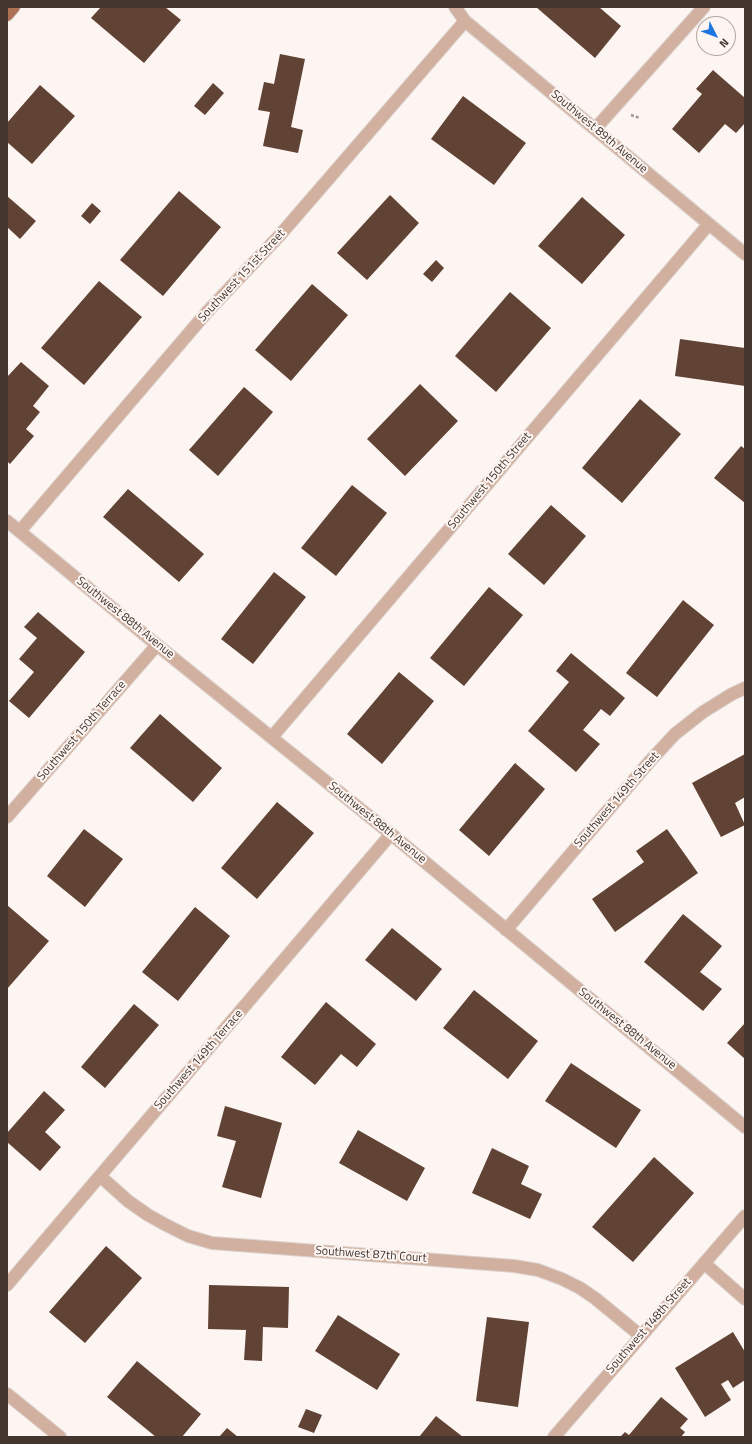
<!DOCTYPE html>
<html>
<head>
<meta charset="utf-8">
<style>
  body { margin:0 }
  #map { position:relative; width:752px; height:1444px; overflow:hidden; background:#fcf5f1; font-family:"Titillium Web",sans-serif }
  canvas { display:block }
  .frame { position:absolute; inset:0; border:8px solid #44352f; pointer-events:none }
  .north { position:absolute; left:696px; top:16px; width:40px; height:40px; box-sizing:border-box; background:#fcf5f1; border:1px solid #b2a8a3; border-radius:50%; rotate:132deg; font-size:11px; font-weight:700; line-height:16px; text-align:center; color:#44352f }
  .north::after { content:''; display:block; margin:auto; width:14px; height:18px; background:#1e76e0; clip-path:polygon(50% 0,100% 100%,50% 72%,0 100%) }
</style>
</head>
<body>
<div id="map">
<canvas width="752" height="1444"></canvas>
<div class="frame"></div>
<div class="north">N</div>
</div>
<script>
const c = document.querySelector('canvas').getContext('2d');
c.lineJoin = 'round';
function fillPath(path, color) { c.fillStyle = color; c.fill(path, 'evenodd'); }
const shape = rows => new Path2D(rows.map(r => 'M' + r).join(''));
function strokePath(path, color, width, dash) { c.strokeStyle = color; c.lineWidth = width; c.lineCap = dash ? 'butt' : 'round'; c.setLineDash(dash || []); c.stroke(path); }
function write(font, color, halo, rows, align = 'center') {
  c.font = font + ' "Titillium Web",sans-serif'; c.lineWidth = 4; c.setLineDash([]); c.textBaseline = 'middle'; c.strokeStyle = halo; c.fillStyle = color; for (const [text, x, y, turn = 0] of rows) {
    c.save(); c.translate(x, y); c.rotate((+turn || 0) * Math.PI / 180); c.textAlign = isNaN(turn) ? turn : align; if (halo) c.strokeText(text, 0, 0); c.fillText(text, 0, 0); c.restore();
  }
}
const building = shape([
  [101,7,165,7,181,20,144,63,91,18],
  [536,7,599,7,621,26,595,58],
  [280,54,305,59,291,127,303,130,298,153,263,146,270,112,258,110,264,82,274,84],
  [713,70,745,98,745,123,736,133,725,124,699,153,672,129,702,94,696,89],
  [213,83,224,93,205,115,194,106],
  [40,85,75,116,32,164,7,142,7,123],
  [463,96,526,143,494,185,431,139],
  [179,191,221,227,163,296,120,260],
  [390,195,419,223,367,280,337,253],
  [7,196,36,221,20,239,7,227],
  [582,197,625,235,582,284,538,246],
  [92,203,101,211,90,224,81,216],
  [436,260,444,268,432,282,423,274],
  [99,281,142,317,84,385,41,348],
  [312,284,348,315,291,381,255,350],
  [510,292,551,328,496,392,455,356],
  [680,339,745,348,745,386,675,376],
  [21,362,49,386,33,406,40,412,26,429,34,436,10,464,7,461,7,377],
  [420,384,458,421,405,476,367,439],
  [244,387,273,412,218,476,189,450],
  [640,399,681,434,622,503,582,468],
  [741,446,745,449,745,503,714,478],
  [352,485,387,513,336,576,301,548],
  [128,489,204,554,179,582,103,517],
  [551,505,586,536,544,585,508,554],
  [274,572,306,597,253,664,221,639],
  [489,587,523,615,464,686,430,658],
  [683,600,714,625,657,697,626,673],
  [38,612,85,652,29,718,9,701,34,672,19,659,37,638,24,627],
  [571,653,625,698,610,716,601,709,583,730,600,744,576,772,528,731,569,682,556,671],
  [399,672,434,701,382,764,347,734],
  [160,714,222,768,193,802,130,748],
  [745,754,745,797,735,803,745,825,721,837,692,783],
  [515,763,545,789,489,856,459,830],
  [277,802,314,833,257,899,221,868],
  [84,829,123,859,85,907,47,876],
  [667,829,698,873,615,932,592,899,644,862,636,851],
  [7,905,49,941,7,989],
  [195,907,230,936,178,1001,142,972],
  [683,914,722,946,700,972,722,989,703,1011,644,962],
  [392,928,442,969,416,1001,365,960],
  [474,990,538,1041,508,1079,443,1028],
  [326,1002,376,1044,357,1067,341,1054,315,1085,281,1057],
  [134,1004,159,1025,105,1088,81,1067],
  [745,1023,745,1059,727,1043],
  [571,1063,641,1110,616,1148,545,1101],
  [44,1091,65,1110,45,1132,61,1147,40,1171,7,1142,7,1133],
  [225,1106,282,1123,261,1198,222,1187,236,1141,217,1136],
  [358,1130,425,1168,407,1201,339,1163],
  [492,1148,529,1166,521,1184,542,1194,530,1219,472,1193],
  [654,1157,694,1193,633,1262,592,1227],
  [106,1246,142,1278,85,1343,49,1312],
  [209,1285,289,1287,288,1328,263,1327,262,1361,244,1360,246,1330,208,1329],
  [338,1315,400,1354,377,1390,315,1351],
  [487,1317,529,1322,518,1407,476,1401],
  [733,1332,745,1352,745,1380,733,1388,728,1380,721,1384,731,1400,705,1417,675,1368],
  [137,1361,201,1414,182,1437,156,1437,107,1397],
  [661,1397,688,1419,680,1428,685,1432,681,1437,620,1437,625,1432,629,1435],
  [306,1409,322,1415,314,1433,298,1427],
  [436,1416,463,1437,419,1437],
  [227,1428,238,1437,219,1437]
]);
const path = shape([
  [631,115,640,118]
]);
const minor = shape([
  [455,7,465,21,745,254],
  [595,129,704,7],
  [7,521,157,645,391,834,745,1127],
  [20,531,207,312,280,235,465,21],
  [272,737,709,224],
  [7,817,157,645],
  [506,930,650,761,675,734,703,712,732,694,745,688],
  [100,1176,128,1201,148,1215,166,1225,188,1236,212,1243,514,1266,538,1270,562,1279,580,1288,596,1299,641,1336],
  [704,1263,745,1299],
  [7,1285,391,834],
  [7,1394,60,1437],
  [554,1437,745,1216]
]);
const major = shape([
  [7,15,14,7]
]);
const streetNames = [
  ["Southwest 89th Avenue",599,132,40],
  ["Southwest 151st Street",242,276,-47],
  ["Southwest 150th Street",490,481,-50],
  ["Southwest 88th Avenue",125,618,39],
  ["Southwest 150th Terrace",82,731,-49],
  ["Southwest 149th Street",617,800,-49],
  ["Southwest 88th Avenue",377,823,39],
  ["Southwest 88th Avenue",627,1029,39],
  ["Southwest 149th Terrace",199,1060,-49],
  ["Southwest 87th Court",371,1255,4],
  ["Southwest 148th Street",649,1326,-49]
];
fillPath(building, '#614335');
strokePath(minor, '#dbd2ce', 14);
strokePath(major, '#dbd2ce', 14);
strokePath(path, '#a19691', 2.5, [3, 2]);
strokePath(minor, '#d2b0a0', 12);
strokePath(major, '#ae7356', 12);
write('12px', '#44352f', '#fcf5f1', streetNames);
</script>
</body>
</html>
